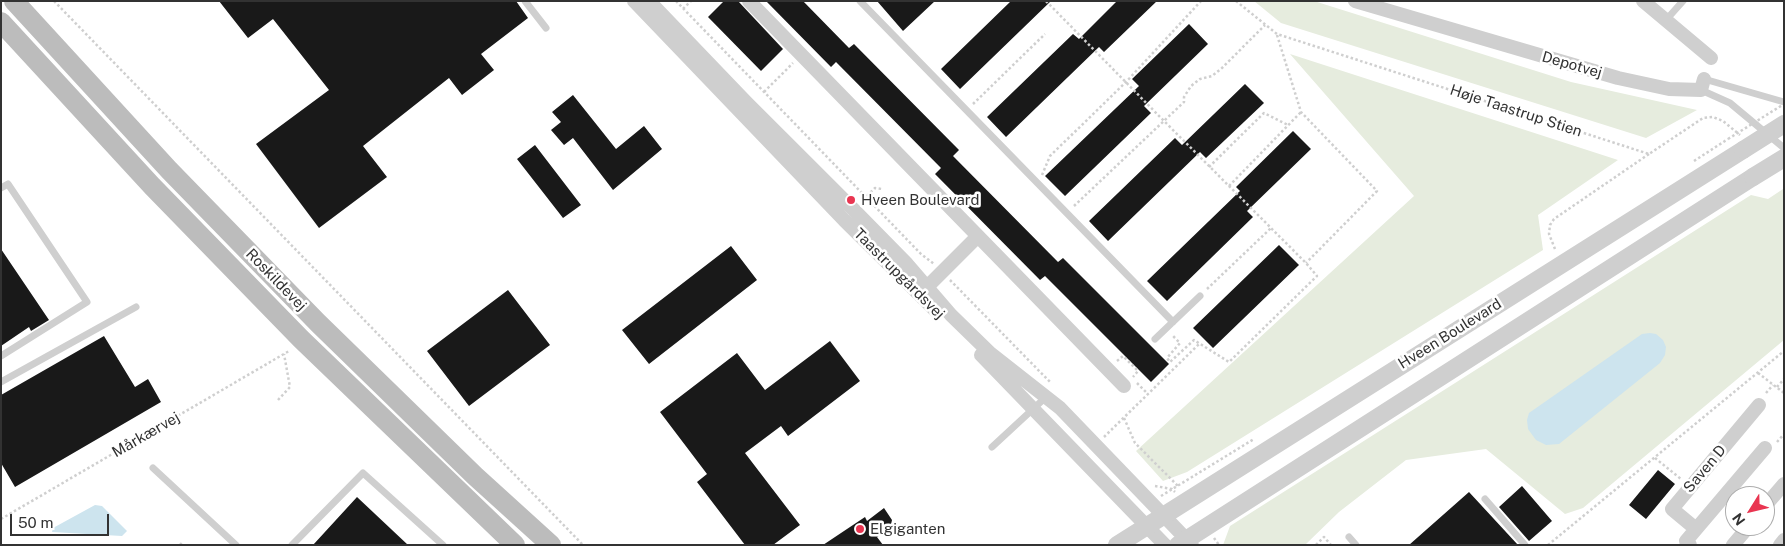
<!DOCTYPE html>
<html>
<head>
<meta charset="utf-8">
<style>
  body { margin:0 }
  #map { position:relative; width:1785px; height:546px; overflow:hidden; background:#fff; font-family:"Public Sans",sans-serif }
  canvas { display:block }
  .frame { position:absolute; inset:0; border:2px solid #323232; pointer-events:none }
  .north { position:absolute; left:1725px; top:486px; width:50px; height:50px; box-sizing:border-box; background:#fff; border:1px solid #adadad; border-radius:50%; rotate:234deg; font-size:14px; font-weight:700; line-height:20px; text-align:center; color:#323232 }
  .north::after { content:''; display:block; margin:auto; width:18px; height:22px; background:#e93551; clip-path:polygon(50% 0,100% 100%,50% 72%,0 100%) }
  .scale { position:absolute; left:10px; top:514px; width:99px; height:22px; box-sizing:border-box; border:2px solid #323232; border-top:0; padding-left:6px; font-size:15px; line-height:18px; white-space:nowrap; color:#323232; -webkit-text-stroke:4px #fff; paint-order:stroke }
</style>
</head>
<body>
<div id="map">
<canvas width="1785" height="546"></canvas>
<div class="frame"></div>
<div class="north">N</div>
<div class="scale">50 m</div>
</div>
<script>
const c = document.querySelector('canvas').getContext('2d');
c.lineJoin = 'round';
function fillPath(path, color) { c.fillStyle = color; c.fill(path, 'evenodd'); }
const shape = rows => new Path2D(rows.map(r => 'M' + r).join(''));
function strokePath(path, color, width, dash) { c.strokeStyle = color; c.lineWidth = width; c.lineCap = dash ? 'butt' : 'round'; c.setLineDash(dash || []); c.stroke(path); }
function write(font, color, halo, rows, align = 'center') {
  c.font = font + ' "Public Sans",sans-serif'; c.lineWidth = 5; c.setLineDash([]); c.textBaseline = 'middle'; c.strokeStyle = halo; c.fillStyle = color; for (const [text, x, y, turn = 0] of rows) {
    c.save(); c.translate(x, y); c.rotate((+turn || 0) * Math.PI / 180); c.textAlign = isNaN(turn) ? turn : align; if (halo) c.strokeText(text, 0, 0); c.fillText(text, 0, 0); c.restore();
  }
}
const green = shape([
  [1254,1,1314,1,1571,82,1697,110,1646,138,1281,23],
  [1290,54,1618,160,1538,215,1543,250,1187,472,1163,481,1136,451,1414,196],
  [1783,189,1784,340,1583,508,1565,514,1486,449,1406,460,1339,512,1305,545,1223,545,1230,526,1751,195,1768,199]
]);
const water = shape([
  [1650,333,1656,334,1663,340,1666,347,1665,355,1660,363,1559,444,1546,445,1536,440,1528,429,1527,420,1529,413,1642,334],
  [95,505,102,506,127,531,122,536,52,532,53,528]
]);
const building = shape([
  [219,1,516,1,528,18,481,54,494,70,462,95,449,78,363,146,387,177,319,228,256,144,329,90,273,19,248,38],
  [724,1,738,1,783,49,761,71,708,17],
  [766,1,803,1,849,48,854,44,959,150,953,156,1058,262,1063,258,1169,364,1151,382,1045,276,1040,280,935,174,941,168,836,62,831,67],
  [877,1,935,1,903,31],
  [1011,1,1051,1,960,89,941,69],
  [1117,1,1157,1,1104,52,1099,47,1006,137,987,117,1073,34,1079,39],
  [1189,24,1208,44,1144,106,1151,113,1065,196,1045,176,1139,86,1132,79],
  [1245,84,1264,103,1206,158,1200,152,1108,241,1089,221,1175,138,1182,145],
  [573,95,616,149,644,126,662,149,613,190,573,138,564,145,551,130,561,122,552,112],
  [1293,131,1311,149,1247,211,1253,217,1167,301,1147,281,1240,191,1236,187],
  [535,145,581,205,563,218,517,159],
  [1279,245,1299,265,1213,348,1193,328],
  [731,246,757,280,649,364,622,330],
  [1,249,49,320,31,331,29,327,1,346],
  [508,290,550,345,469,406,427,351],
  [104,336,135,387,148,379,161,402,15,487,1,463,1,395],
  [830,341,860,381,788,436,781,426,745,453,800,525,773,545,745,545,697,482,707,474,660,412,737,353,765,390],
  [1658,470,1675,484,1646,519,1629,505],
  [1522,486,1552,521,1529,541,1499,507],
  [1469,492,1518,545,1409,545],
  [357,497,408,545,313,545],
  [884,508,892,520,890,529,877,537,883,545,823,545,865,517,867,521]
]);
const path = shape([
  [54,1,583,545],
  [676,1,921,254,934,264],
  [1046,1,1164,121,1306,263,1317,276,1229,362,1194,340,1170,362,1167,358,1180,343,1173,336],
  [1236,1,1277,34,1649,154,1703,118,1713,117,1723,121,1740,135],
  [683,9,691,1],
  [1277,35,1301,112,1377,191,1306,263],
  [764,92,793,63],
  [973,104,1045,34],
  [1694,161,1728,139],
  [1209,167,1264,113,1288,125],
  [1042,175,1050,156,1126,82,1201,1],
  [1229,186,1301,112],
  [867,196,875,188,882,189],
  [1074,206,1184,102,1184,97,1191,86,1200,79,1212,76,1222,68,1265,25],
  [1555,249,1549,234,1550,225,1554,219,1649,154],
  [950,280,1051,383],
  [1207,289,1271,228],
  [1117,361,1123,356,1138,371,1133,377],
  [1758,373,1784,393],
  [1137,383,1148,394],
  [1777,387,1784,379],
  [1766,393,1773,385],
  [278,400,290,387,284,354],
  [1124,418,1135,443,1178,486],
  [1104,437,1200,343],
  [1777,442,1784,434],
  [1655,458,1681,479],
  [1155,486,1172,489,1175,492],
  [1161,496,1254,439],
  [1,519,289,351],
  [1214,538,1219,545],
  [180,545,182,543],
  [1316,545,1324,537,1331,545],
  [1548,545,1784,351]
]);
const service = shape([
  [525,1,546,28],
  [860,1,1173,322],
  [1666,20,1683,1],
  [1704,79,1784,102],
  [1701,90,1730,103,1784,148],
  [1,188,8,184,87,302,1,356],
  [1155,339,1200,296],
  [1,382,136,307],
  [992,447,1046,397],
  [153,468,236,545],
  [1485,499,1525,545],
  [1349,537,1356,545],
  [292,545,363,473,443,545]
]);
const minor = shape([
  [634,1,844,220,937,312],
  [649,1,746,102,853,209,907,264,951,315,990,353,1060,408,1192,545],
  [749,1,1124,386],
  [1355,1,1618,78,1669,89,1701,90,1704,79],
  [1643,1,1711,58],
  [927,287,978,236],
  [981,355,1165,545],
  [1765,506,1784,484],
  [1696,529,1672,509,1759,405],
  [1690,545,1686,541,1765,448],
  [1733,545,1749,526],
  [1780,545,1784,540]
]);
const tertiary = shape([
  [1117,545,1743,150],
  [1178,545,1753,177]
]);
const secondary = shape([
  [14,1,169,170,318,323,475,476,551,545],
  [1,22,152,186,301,339,515,545]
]);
const pathBridge = shape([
  [1728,139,1784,104]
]);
const tertiaryBridge = shape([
  [1743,150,1784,124],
  [1753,177,1784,158]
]);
const markers = [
  [851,200,5,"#e93551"],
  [860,529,5,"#e93551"]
];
const streetNames = [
  ["Depotvej",1572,65,16],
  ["Høje Taastrup Stien",1516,111,18],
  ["Taastrupgårdsvej",899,274,45],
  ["Roskildevej",276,280,46],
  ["Hveen Boulevard",1450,334,-32],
  ["Mårkærvej",146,435,-30],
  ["Saven D",1705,469,-50]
];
const poiNames = [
  ["Hveen Boulevard",861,200],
  ["Elgiganten",870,529]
];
fillPath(green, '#e6ecde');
fillPath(water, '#cde4ee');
fillPath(building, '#191919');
strokePath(path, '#cfcfcf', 2.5, [2.5, 2.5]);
strokePath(service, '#cfcfcf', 7);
strokePath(minor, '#cfcfcf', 14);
strokePath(tertiary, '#cfcfcf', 18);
strokePath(secondary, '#bcbcbc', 20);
strokePath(pathBridge, '#cfcfcf', 2.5, [2.5, 2.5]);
strokePath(tertiaryBridge, '#cfcfcf', 18);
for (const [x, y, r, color] of markers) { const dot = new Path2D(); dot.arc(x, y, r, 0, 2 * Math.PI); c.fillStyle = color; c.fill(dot); strokePath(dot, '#fff', 2); }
write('15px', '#323232', '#fff', streetNames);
write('15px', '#323232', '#fff', poiNames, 'left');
</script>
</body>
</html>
